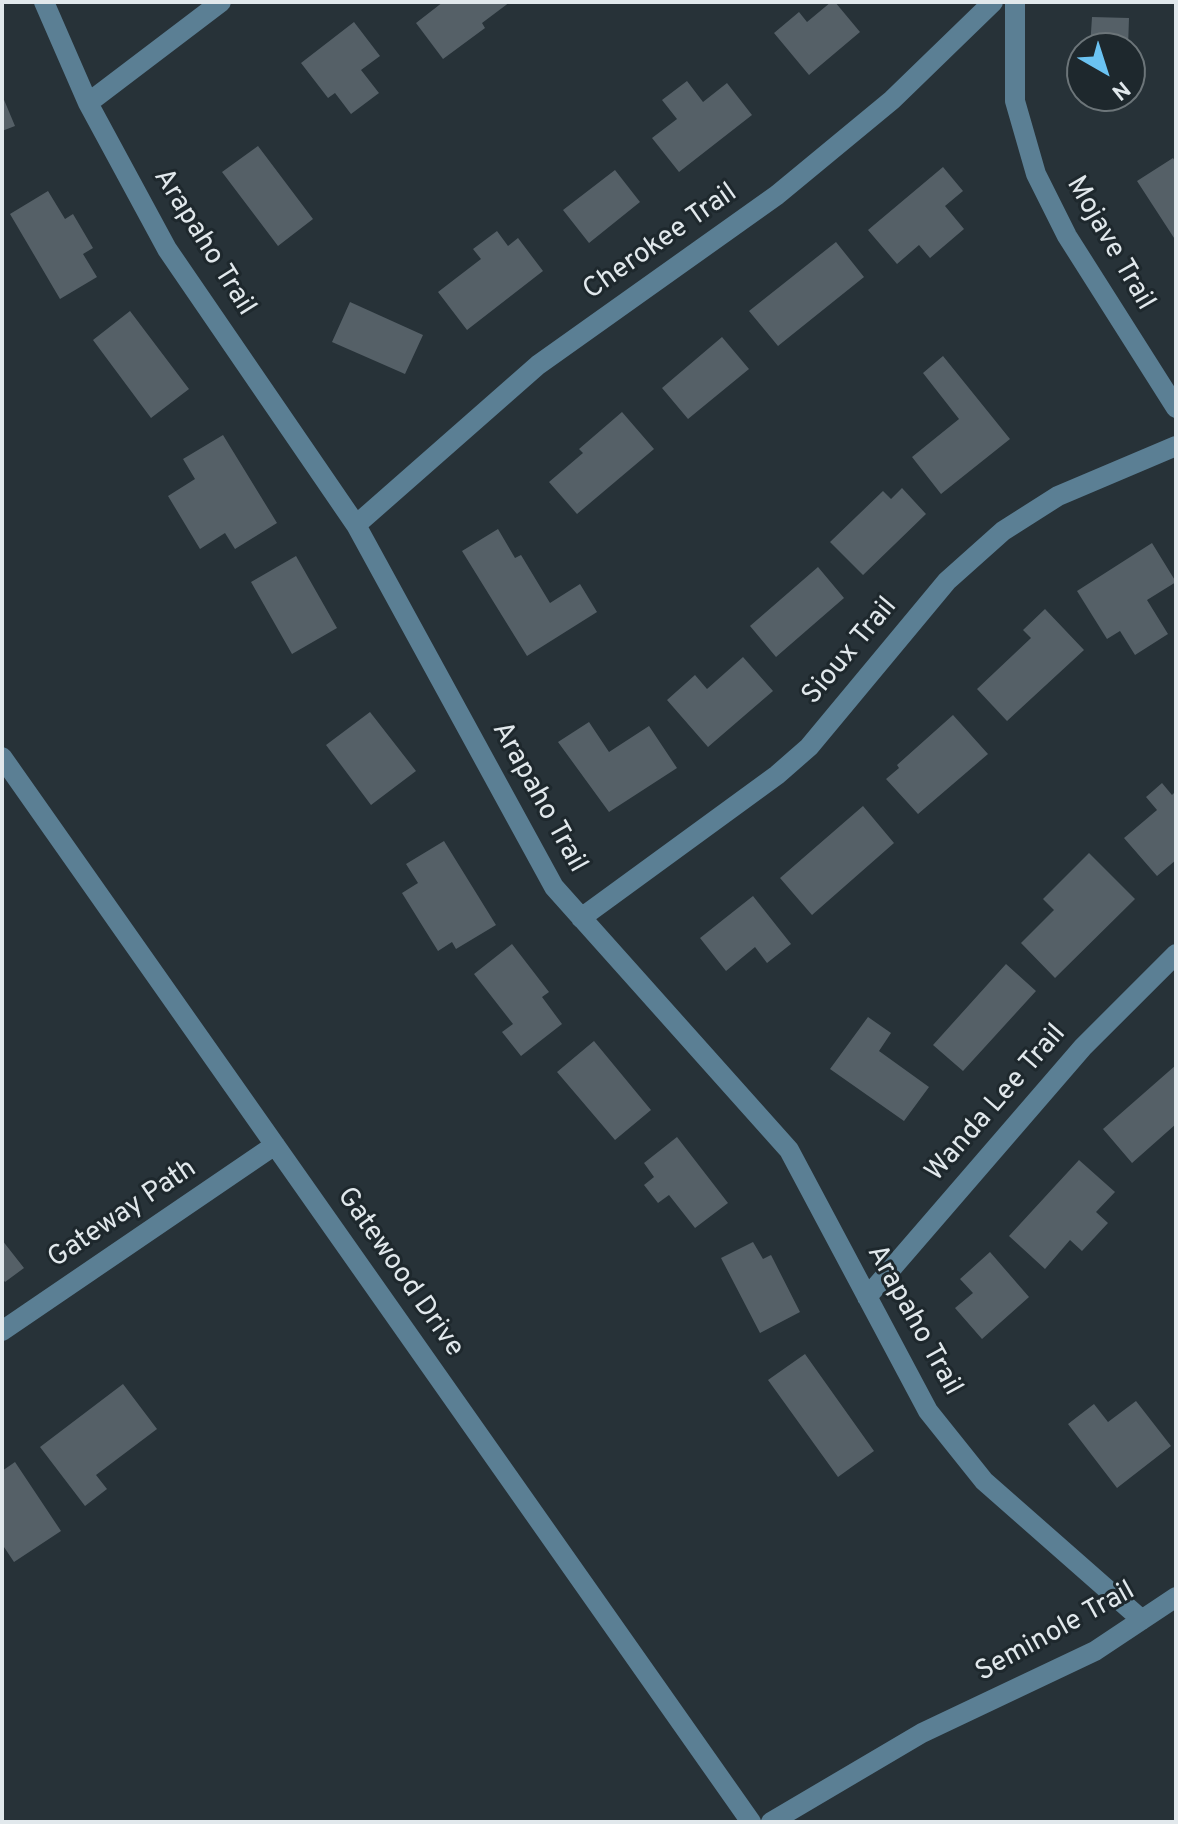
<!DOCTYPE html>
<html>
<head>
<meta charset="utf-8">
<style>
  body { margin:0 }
  #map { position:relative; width:1178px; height:1824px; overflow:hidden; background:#273238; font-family:Overpass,sans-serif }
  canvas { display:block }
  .frame { position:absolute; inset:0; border:4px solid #e1e8ec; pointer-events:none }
  .north { position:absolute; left:1066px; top:32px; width:80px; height:80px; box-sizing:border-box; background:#1e282d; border:2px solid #6c7579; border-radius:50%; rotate:141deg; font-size:22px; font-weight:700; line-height:32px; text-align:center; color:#e1e8ec }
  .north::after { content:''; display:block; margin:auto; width:28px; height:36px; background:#6bc3f2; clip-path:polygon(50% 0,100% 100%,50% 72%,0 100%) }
</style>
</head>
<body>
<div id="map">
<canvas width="1178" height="1824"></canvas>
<div class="frame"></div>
<div class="north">N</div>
</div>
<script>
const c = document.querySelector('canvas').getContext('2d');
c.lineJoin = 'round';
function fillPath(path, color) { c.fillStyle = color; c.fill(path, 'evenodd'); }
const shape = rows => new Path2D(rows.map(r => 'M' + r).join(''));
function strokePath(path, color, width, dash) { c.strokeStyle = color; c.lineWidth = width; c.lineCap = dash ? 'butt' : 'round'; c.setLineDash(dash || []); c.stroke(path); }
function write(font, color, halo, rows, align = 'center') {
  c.font = font + ' Overpass,sans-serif'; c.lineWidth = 6; c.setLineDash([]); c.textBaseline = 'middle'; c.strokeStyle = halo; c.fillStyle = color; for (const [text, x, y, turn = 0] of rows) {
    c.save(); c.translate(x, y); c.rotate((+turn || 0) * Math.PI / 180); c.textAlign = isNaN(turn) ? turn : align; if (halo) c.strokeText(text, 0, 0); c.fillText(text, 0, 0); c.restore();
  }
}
const building = shape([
  [443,2,510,2,482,23,485,28,443,59,416,23],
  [831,2,835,2,860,32,809,75,774,33,799,12,807,22],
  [1092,17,1129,18,1128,48,1090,48],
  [354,22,380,56,361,70,379,93,351,114,335,93,328,98,301,63],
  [687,81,703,102,727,83,752,115,679,172,652,138,677,119,662,100],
  [2,95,15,126,2,131],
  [258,146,313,219,278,246,222,172],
  [1173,158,1176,163,1176,241,1137,181],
  [943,167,963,191,945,206,964,229,930,258,919,245,897,264,868,230],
  [615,170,640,202,589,243,563,210],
  [48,191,65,219,73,214,93,248,83,254,97,277,60,299,10,214],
  [497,231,508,246,518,238,543,271,467,330,438,292,481,259,473,249],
  [836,242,864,277,778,346,749,311],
  [350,302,423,335,405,374,332,342],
  [130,311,189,389,151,418,93,340],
  [722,337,749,369,688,419,662,388],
  [943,356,1010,439,941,494,912,457,959,419,923,373],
  [622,412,654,449,577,514,549,482,583,453,579,449],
  [223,435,277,523,235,549,225,533,200,549,168,496,195,479,183,459],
  [902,488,926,514,863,575,830,542,883,491,891,499],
  [498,529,515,558,521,555,550,603,580,584,597,612,527,656,462,551],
  [1152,543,1176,582,1147,600,1168,634,1135,655,1120,631,1107,639,1077,591],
  [296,556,337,628,292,654,251,582],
  [818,567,844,598,776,657,750,626],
  [1045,609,1084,650,1007,721,977,689,1031,638,1023,630],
  [743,657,773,691,708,747,667,700,695,675,707,689],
  [370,712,416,771,371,805,326,745],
  [953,715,988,754,918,814,886,779,899,768,897,765],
  [589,722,609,752,649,726,677,768,609,812,558,742],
  [1162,783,1172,795,1176,791,1176,860,1157,876,1124,838,1157,810,1146,797],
  [863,806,894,843,812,915,780,878],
  [444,841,496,925,456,949,452,942,438,951,402,893,418,883,406,864],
  [1089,853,1135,899,1055,978,1021,943,1054,910,1043,899],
  [753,896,791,944,767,963,755,947,726,971,700,938],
  [512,944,549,992,542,997,562,1024,521,1056,502,1032,513,1024,474,974],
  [1006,964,1036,991,963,1071,933,1045],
  [868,1017,891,1033,879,1051,929,1087,904,1121,830,1069],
  [594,1041,651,1110,615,1140,557,1072],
  [1176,1065,1176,1124,1132,1163,1103,1129],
  [677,1137,728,1203,695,1228,669,1195,658,1203,644,1185,654,1177,644,1163],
  [1079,1160,1115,1192,1096,1212,1108,1223,1082,1251,1070,1240,1045,1269,1009,1236],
  [2,1240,24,1268,5,1282,2,1278],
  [753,1242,763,1259,771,1255,800,1312,760,1333,721,1258],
  [990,1252,1029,1297,982,1339,955,1308,973,1293,960,1279],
  [805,1354,874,1451,838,1477,768,1380],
  [123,1384,157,1429,96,1475,107,1489,85,1506,40,1447],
  [1136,1401,1171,1446,1117,1488,1068,1424,1094,1404,1108,1422],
  [15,1462,61,1531,14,1562,2,1544,2,1471]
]);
const minor = shape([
  [44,2,88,103,167,249,356,525,554,887,789,1150,928,1411,984,1481,1142,1620],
  [1015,2,1015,101,1036,174,1067,236,1176,408],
  [88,103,221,2],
  [356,525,538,365,777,195,892,100,993,2],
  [2,757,751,1822],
  [581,918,777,775,809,747,947,581,1003,531,1058,496,1176,446],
  [867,1297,1083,1047,1176,954],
  [2,1331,275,1145],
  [771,1822,922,1733,1095,1651,1176,1597]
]);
const streetNames = [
  ["Arapaho Trail",203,243,58],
  ["Cherokee Trail",661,243,-35],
  ["Mojave Trail",1109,244,60],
  ["Sioux Trail",851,652,-50],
  ["Arapaho Trail",538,798,61],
  ["Wanda Lee Trail",997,1104,-49],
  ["Gateway Path",123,1215,-34],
  ["Gatewood Drive",399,1273,55],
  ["Arapaho Trail",913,1321,61],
  ["Seminole Trail",1056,1633,-29]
];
fillPath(building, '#556067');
strokePath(minor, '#5b7f94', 20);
write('28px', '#e1e8ec', '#1e282d', streetNames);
</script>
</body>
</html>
